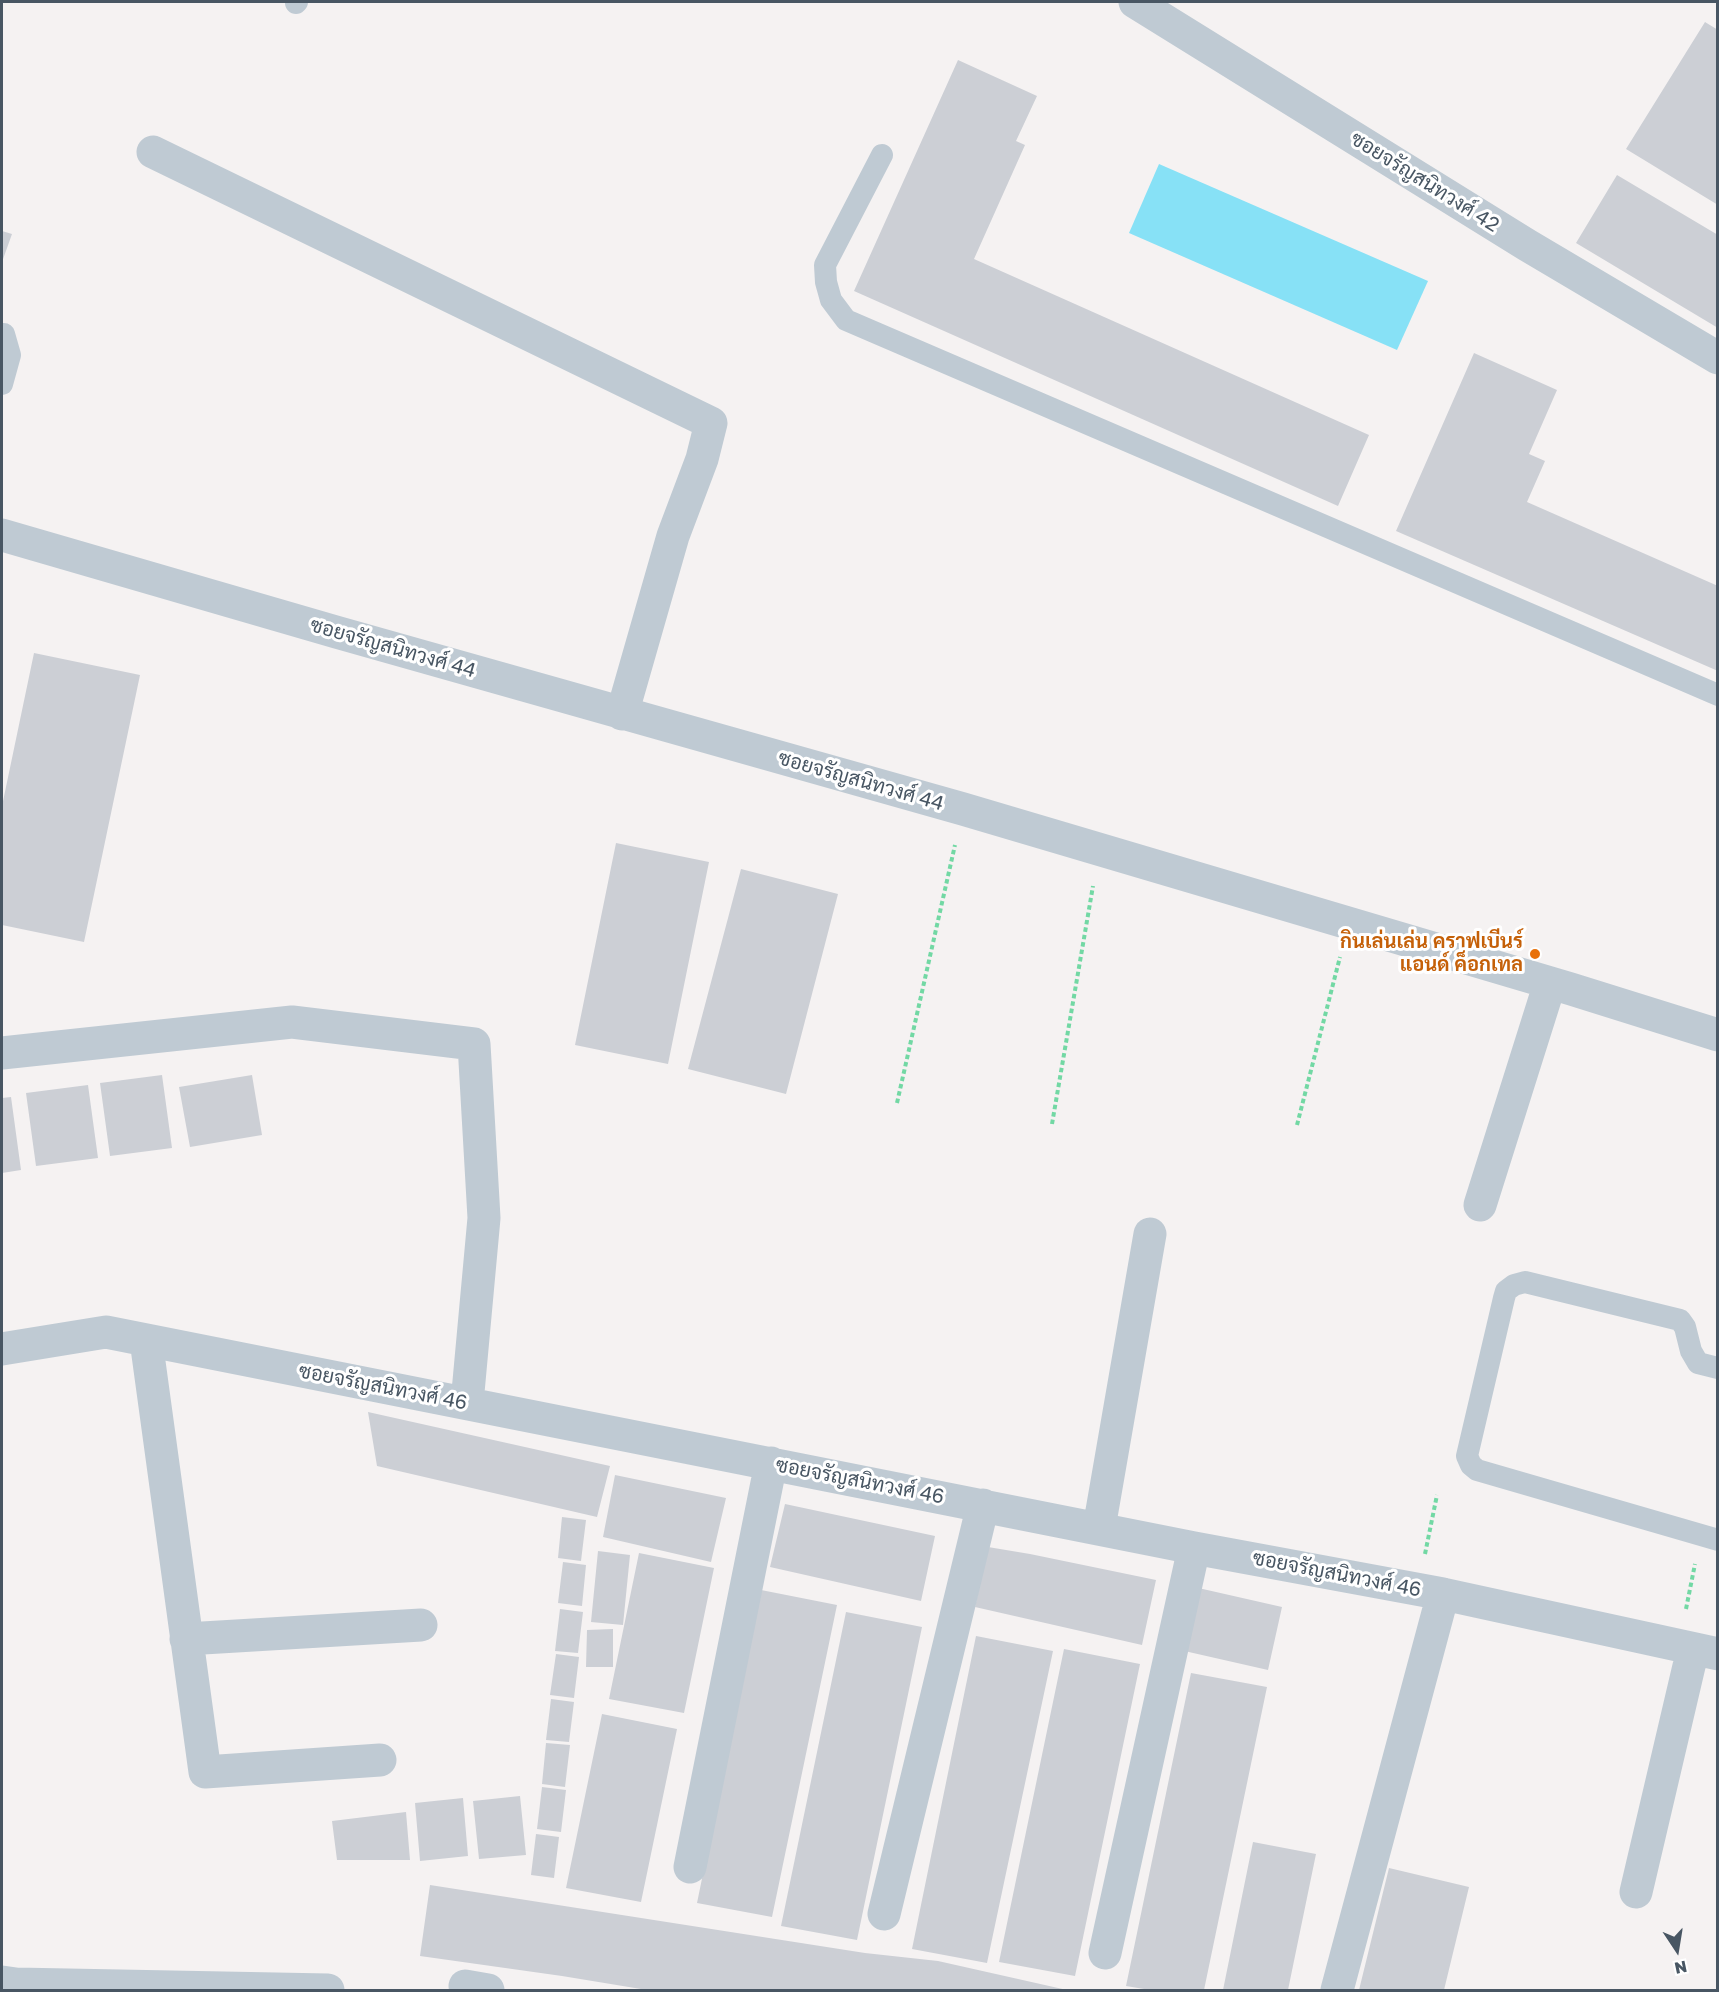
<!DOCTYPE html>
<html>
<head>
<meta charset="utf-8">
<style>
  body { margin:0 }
  #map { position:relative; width:1719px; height:1992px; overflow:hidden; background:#f5f2f2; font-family:"Golos Text",sans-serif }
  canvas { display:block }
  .frame { position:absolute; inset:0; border:3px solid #485663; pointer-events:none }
  .north { position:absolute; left:1647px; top:1920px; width:60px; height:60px; -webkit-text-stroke:4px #fff; paint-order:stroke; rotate:168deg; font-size:16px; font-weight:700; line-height:24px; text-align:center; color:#485663 }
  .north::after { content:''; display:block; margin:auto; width:21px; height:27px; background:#485663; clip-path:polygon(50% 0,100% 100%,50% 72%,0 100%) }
</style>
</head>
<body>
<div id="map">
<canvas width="1719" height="1992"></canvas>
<div class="frame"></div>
<div class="north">N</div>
</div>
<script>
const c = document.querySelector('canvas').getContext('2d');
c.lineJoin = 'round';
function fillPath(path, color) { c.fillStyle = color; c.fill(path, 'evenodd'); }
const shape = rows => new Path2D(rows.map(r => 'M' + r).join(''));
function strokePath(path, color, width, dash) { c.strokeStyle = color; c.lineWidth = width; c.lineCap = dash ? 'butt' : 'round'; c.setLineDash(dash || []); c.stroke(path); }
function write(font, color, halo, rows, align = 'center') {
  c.font = font + ' "Golos Text",Sarabun,sans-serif'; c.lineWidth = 6; c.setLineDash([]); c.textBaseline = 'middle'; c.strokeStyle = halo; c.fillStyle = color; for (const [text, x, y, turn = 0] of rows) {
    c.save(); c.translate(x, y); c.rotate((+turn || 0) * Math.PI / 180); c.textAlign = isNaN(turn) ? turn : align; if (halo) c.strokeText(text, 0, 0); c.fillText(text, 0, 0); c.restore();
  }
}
const water = shape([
  [1159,164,1428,281,1397,350,1129,233]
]);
const building = shape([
  [1705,22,1718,30,1718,205,1626,149],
  [958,60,1037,96,1016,141,1025,145,974,259,1369,435,1338,506,854,291],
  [1617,175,1718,235,1718,328,1576,243],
  [2,231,12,234,2,262],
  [1474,353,1557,390,1529,454,1545,461,1527,502,1718,586,1718,671,1396,531],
  [34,653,140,675,84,942,2,925,2,806],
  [616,843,709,862,668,1064,575,1045],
  [741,869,838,894,786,1094,688,1069],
  [162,1075,172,1148,110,1156,100,1083],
  [252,1075,262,1135,190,1147,179,1087],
  [88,1085,98,1158,36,1166,26,1093],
  [11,1097,21,1170,2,1173,2,1098],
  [368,1412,610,1466,597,1517,377,1466],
  [615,1475,726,1498,711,1562,603,1537],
  [785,1504,935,1536,921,1601,770,1567],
  [562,1517,586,1520,581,1561,558,1558],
  [988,1547,1030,1554,1156,1580,1142,1645,975,1607],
  [598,1551,630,1555,623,1625,591,1622],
  [639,1553,714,1568,684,1713,609,1699],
  [563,1562,586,1565,582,1606,558,1603],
  [1194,1587,1282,1607,1268,1670,1180,1650],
  [761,1590,837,1605,772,1917,697,1903],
  [560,1609,583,1612,578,1653,555,1651],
  [846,1612,922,1627,857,1940,781,1926],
  [613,1629,613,1667,586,1667,587,1630],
  [976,1636,1053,1651,987,1963,912,1949],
  [1064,1649,1140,1664,1075,1976,999,1962],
  [556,1654,579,1657,574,1698,550,1695],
  [1191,1673,1267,1687,1204,1990,1150,1990,1126,1986],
  [551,1699,574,1702,569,1742,546,1740],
  [602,1714,677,1729,641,1902,566,1888],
  [546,1743,570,1745,565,1787,542,1784],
  [542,1787,566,1790,561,1832,537,1829],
  [520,1796,526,1855,479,1859,473,1801],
  [463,1798,468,1856,420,1861,415,1803],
  [406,1812,410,1860,337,1860,332,1821],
  [536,1834,559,1837,554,1878,531,1875],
  [1253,1842,1316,1854,1288,1990,1223,1990],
  [1389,1868,1469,1887,1444,1990,1359,1990],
  [430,1885,865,1953,938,1961,1067,1990,647,1990,562,1976,420,1956]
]);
const path = shape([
  [897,1103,955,845],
  [1052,1124,1093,886],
  [1297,1125,1340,957],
  [1425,1554,1437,1495],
  [1686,1609,1695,1564]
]);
const service = shape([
  [296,3,297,2],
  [882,155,825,265,826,282,831,300,846,320,1718,695],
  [2,334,4,334,10,355,2,384],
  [1718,1368,1698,1363,1691,1351,1685,1327,1680,1320,1525,1282,1514,1285,1506,1291,1504,1298,1467,1456,1471,1465,1477,1470,1718,1540]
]);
const minor = shape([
  [1135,2,1527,245,1718,358],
  [153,152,711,423,702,459,673,536,622,714],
  [2,535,336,632,963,809,1571,989,1718,1035],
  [2,1053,292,1022,474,1044,484,1218,467,1403],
  [1480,1205,1550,983],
  [146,1340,205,1772,380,1760],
  [2,1349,106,1332,1194,1548,1443,1594,1718,1654],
  [1099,1528,1150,1234],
  [186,1639,421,1625],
  [690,1867,771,1463],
  [1636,1892,1693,1649],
  [884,1914,983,1505],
  [1105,1953,1194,1548],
  [2,1982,16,1984,328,1990],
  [465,1986,488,1990],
  [1337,1990,1443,1594]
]);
const markers = [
  [1535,954,6,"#e8710a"]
];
const streetNames = [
  ["ซอยจรัญสนิทวงศ์ 42",1425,182,32],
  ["ซอยจรัญสนิทวงศ์ 44",393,648,16],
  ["ซอยจรัญสนิทวงศ์ 44",861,781,16],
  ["ซอยจรัญสนิทวงศ์ 46",383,1387,11],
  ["ซอยจรัญสนิทวงศ์ 46",860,1481,11],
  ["ซอยจรัญสนิทวงศ์ 46",1337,1574,11]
];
const foodNames = [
  ["กินเล่นเล่น คราฟเบีนร์",1523,942],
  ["แอนด์ ค็อกเทล",1523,965]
];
fillPath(water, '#87e1f6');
fillPath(building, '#cccfd5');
strokePath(path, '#72d8a4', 4, [4.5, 3]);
strokePath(service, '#bfcad3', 22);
strokePath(minor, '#bfcad3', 33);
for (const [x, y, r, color] of markers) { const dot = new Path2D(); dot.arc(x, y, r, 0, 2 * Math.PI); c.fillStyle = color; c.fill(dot); strokePath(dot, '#fff', 2); }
write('20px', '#485663', '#fff', streetNames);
write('bold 20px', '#c56008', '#fff', foodNames, 'right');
</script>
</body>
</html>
